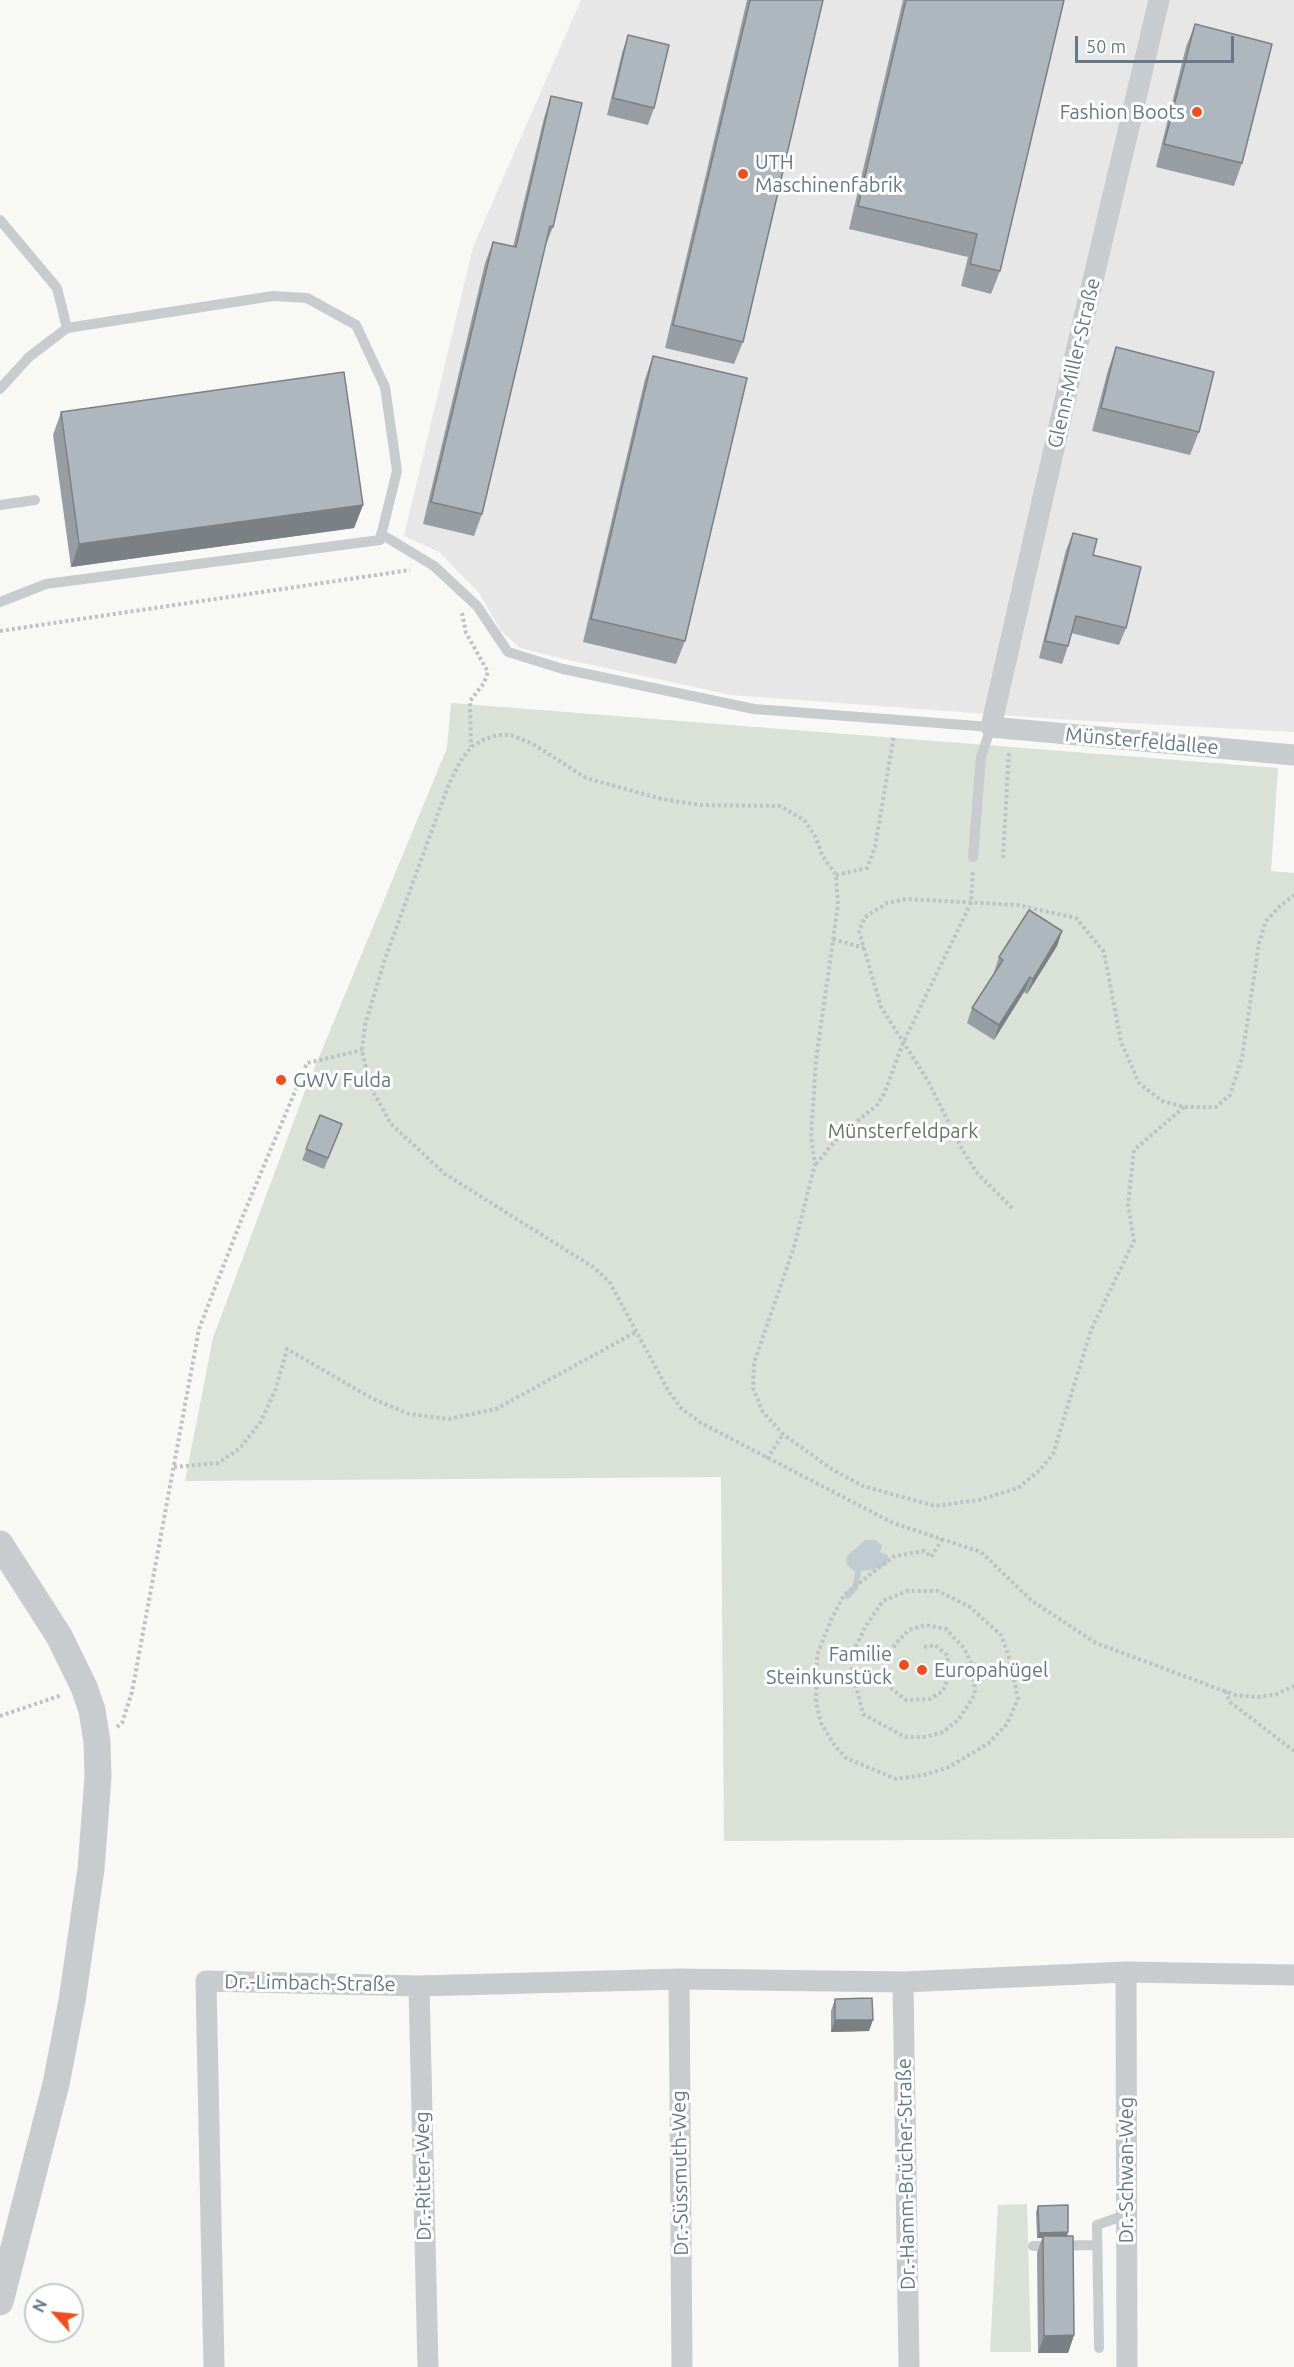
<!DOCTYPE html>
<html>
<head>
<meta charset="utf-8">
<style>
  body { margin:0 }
  #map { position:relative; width:1294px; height:2367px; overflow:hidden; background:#f8f8f5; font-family:Ubuntu,sans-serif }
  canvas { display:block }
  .north { position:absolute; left:24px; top:2283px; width:60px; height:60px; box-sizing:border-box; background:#fff; border:2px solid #c1c9d0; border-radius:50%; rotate:297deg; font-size:16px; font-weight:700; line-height:24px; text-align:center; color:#647989 }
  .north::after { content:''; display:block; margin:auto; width:21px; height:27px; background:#f44d19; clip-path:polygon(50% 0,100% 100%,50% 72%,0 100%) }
  .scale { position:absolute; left:1075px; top:36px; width:159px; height:27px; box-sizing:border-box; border:3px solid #647989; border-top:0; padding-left:8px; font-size:18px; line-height:21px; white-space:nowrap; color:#647989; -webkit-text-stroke:4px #fff; paint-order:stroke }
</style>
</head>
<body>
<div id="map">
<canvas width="1294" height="2367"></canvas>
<div class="north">N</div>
<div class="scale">50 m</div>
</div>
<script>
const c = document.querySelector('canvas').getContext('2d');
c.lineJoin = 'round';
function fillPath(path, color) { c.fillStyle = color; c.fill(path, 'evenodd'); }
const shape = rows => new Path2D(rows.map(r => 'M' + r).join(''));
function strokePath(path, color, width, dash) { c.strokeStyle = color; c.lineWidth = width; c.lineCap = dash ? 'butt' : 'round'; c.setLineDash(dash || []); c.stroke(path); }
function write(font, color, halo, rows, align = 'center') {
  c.font = font + ' Ubuntu,sans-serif'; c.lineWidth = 6; c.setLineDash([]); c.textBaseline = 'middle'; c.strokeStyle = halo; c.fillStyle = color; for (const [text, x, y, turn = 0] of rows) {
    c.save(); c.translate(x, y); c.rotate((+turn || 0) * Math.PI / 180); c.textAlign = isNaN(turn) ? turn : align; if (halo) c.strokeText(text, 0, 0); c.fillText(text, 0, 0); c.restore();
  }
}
const built = shape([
  [581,0,1294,0,1294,732,1054,719,731,695,555,657,520,648,501,631,479,593,439,552,404,536,473,247]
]);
const green = shape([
  [451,703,1278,768,1271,871,1294,873,1294,1838,724,1841,721,1477,185,1481,213,1338,305,1091,447,748],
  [1027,2204,1031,2352,990,2352,998,2205]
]);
const water = shape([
  [865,1540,875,1540,882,1545,880,1552,888,1555,887,1565,879,1568,855,1572,847,1565,846,1557]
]);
const stream = shape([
  [847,1596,855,1588,859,1569]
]);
const path = shape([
  [462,613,466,633,488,672,484,683,470,701,471,747],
  [0,631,410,570],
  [1003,858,1009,750],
  [836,875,867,868,875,847,894,735],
  [833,939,864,948],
  [1184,1107,1134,1150,1128,1205,1134,1241,1091,1330,1053,1454,1041,1469,1018,1488,979,1500,935,1506,863,1486,833,1470,783,1434,763,1412,753,1388,754,1363,794,1247,815,1164,811,1137,816,1060,838,905,836,875,822,855,816,838,804,820,780,806,700,805,662,799,586,778,533,744,511,735,497,735,483,740,471,747,460,762,448,786,385,959,365,1025,362,1050,370,1086,391,1124,445,1174,593,1267,609,1281,669,1392,682,1409,701,1423,893,1523,981,1552,1032,1601,1096,1643,1235,1695,1258,1697,1277,1694,1294,1686],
  [816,1164,840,1135,877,1105,884,1094,903,1043,971,903,973,871],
  [1012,1208,978,1174,963,1151,928,1081,881,1007,859,931,865,917,887,903,906,899,1017,905,1076,918,1104,952,1121,1042,1139,1083,1162,1101,1184,1107,1216,1107,1230,1095,1242,1058,1259,943,1266,921,1278,908,1294,895],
  [767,1459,783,1434],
  [174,1467,218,1463,239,1449,260,1423,275,1391,287,1349,373,1399,409,1414,449,1419,496,1409,636,1332],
  [924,1647,935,1645,947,1655,949,1675,943,1691,930,1699,906,1700,887,1685,884,1663,896,1643,909,1630,925,1625,946,1629,964,1648,973,1667,975,1694,959,1719,943,1732,926,1737,905,1737,863,1714,852,1670,854,1650,867,1624,883,1601,907,1591,938,1591,970,1607,1001,1635,1009,1657,1018,1699,1007,1724,989,1743,949,1767,924,1775,896,1779,846,1758,835,1746,821,1723,816,1702,817,1655,832,1618,844,1595,886,1562,895,1556,924,1551,931,1557,943,1538],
  [1225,1691,1230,1702,1294,1751],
  [0,1716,62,1695],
  [117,1727,122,1723,132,1692,199,1329,242,1218,307,1063,362,1050]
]);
const service = shape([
  [0,220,57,288,67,328],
  [0,389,29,357,67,328,273,296,307,298,356,325,385,387,397,471,380,540,46,584,0,602],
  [0,505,35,500],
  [381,534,434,566,477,606,508,652,563,669,754,709,991,727,981,757,973,857],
  [1033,2246,1097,2245],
  [1099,2348,1097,2225,1117,2218,1127,2217]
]);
const minor = shape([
  [1159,0,1075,356,991,727,1294,755],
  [1126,1972,1127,2367],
  [679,1979,682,2367],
  [903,1982,909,2367],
  [419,1986,428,2367],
  [214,2367,206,1981,419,1986,679,1979,903,1982,1126,1972,1294,1975]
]);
const tertiary = shape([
  [0,1544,59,1636,84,1687,92,1710,97,1742,98,1777,91,1869,72,2001,56,2084,0,2302]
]);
const wall = shape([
  [747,0,823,0,743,342,734,364,665,348],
  [903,0,1064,0,1000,271,991,294,961,286,968,257,849,229],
  [1195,24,1242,163,1234,186,1156,167,1186,47],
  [628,35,654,108,648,125,607,115,622,53],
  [551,96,553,227,545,247,482,514,474,536,423,524,485,263,493,242,513,247,544,118],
  [1116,347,1199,432,1190,455,1092,431,1108,370],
  [653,356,685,641,676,664,583,642,645,379],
  [61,412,363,505,354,528,71,567,53,435],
  [1073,533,1093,555,1126,628,1119,645,1071,633,1068,646,1062,664,1039,658,1066,550],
  [1062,931,1057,946,1027,994,1024,992,994,1040,967,1023,972,1008,995,973,994,972,999,957],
  [320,1115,338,1135,324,1169,302,1160],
  [835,1999,869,2031,831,2032,831,2011],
  [1038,2206,1068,2232,1067,2236,1074,2335,1068,2353,1038,2353,1037,2253,1042,2238,1037,2238,1036,2212]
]);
const shadedWall = shape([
  [363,505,354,528,71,567,79,544],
  [1062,931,1057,946,1027,994,1033,979],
  [1030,977,1024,992,994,1040,999,1025],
  [835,2020,873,2020,869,2031,831,2032],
  [1068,2232,1066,2238,1043,2236,1042,2238,1037,2238,1039,2233],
  [1074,2335,1068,2353,1038,2353,1044,2336]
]);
const building = shape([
  [750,0,823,0,743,342,673,325,750,0],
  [906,0,1064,0,1000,271,970,264,977,234,858,206,906,0],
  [1195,24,1272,44,1242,163,1164,144,1195,24],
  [628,35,669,45,654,108,613,98,628,35],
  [551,96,582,103,553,227,550,226,482,514,431,502,493,242,516,247,551,96],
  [1116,347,1214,372,1199,432,1101,408,1116,347],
  [653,356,747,378,685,641,591,619,653,356],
  [344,372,363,505,79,544,61,412,344,372],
  [1073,533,1097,539,1093,555,1141,567,1126,628,1076,616,1068,646,1045,641,1073,533],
  [1029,910,1062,931,1033,979,1030,977,999,1025,972,1008,1003,960,999,957,1029,910],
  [320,1115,342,1124,328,1158,306,1149,320,1115],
  [872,1998,873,2020,835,2020,835,1999,872,1998],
  [1068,2205,1068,2232,1039,2233,1038,2206,1068,2205],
  [1043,2236,1073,2236,1074,2335,1044,2336,1043,2236]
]);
const markers = [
  [1197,112,6,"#f44d19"],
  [743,174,6,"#f44d19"],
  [281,1080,6,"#f44d19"],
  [904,1665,6,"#f44d19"],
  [922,1670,6,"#f44d19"]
];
const poiNames = [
  ["Fashion Boots",1185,112,"right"],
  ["UTH",755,162],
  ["Maschinenfabrik",755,185],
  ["GWV Fulda",293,1080],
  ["Familie",892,1654,"right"],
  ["Steinkunstück",892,1677,"right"],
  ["Europahügel",934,1670]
];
const streetNames = [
  ["Glenn-Miller-Straße",1074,363,-77],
  ["Münsterfeldallee",1142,741,5],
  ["Dr.-Limbach-Straße",310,1983,1],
  ["Dr.-Schwan-Weg",1126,2170,-90],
  ["Dr.-Süssmuth-Weg",680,2173,-91],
  ["Dr.-Hamm-Brücher-Straße",906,2174,-91],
  ["Dr.-Ritter-Weg",423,2176,-91]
];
const parkNames = [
  ["Münsterfeldpark",903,1131]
];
fillPath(built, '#e6e7e6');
fillPath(green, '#dae1d6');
fillPath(water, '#c1ccd2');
strokePath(stream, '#c1ccd2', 6);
strokePath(path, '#bfc2c4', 4, [3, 3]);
strokePath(service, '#c8cccf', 10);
strokePath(minor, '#c8cccf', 21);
strokePath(tertiary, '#c8cccf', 27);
fillPath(wall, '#969da3');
fillPath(shadedWall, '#7a8084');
fillPath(building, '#aeb7bd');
strokePath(building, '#7a8084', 1.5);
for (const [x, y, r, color] of markers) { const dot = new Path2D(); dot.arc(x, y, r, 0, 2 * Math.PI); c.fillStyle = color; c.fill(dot); strokePath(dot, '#fff', 2); }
write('20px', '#647989', '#fff', poiNames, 'left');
write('20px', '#647989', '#fff', streetNames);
write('20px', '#657a60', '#fff', parkNames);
</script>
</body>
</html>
